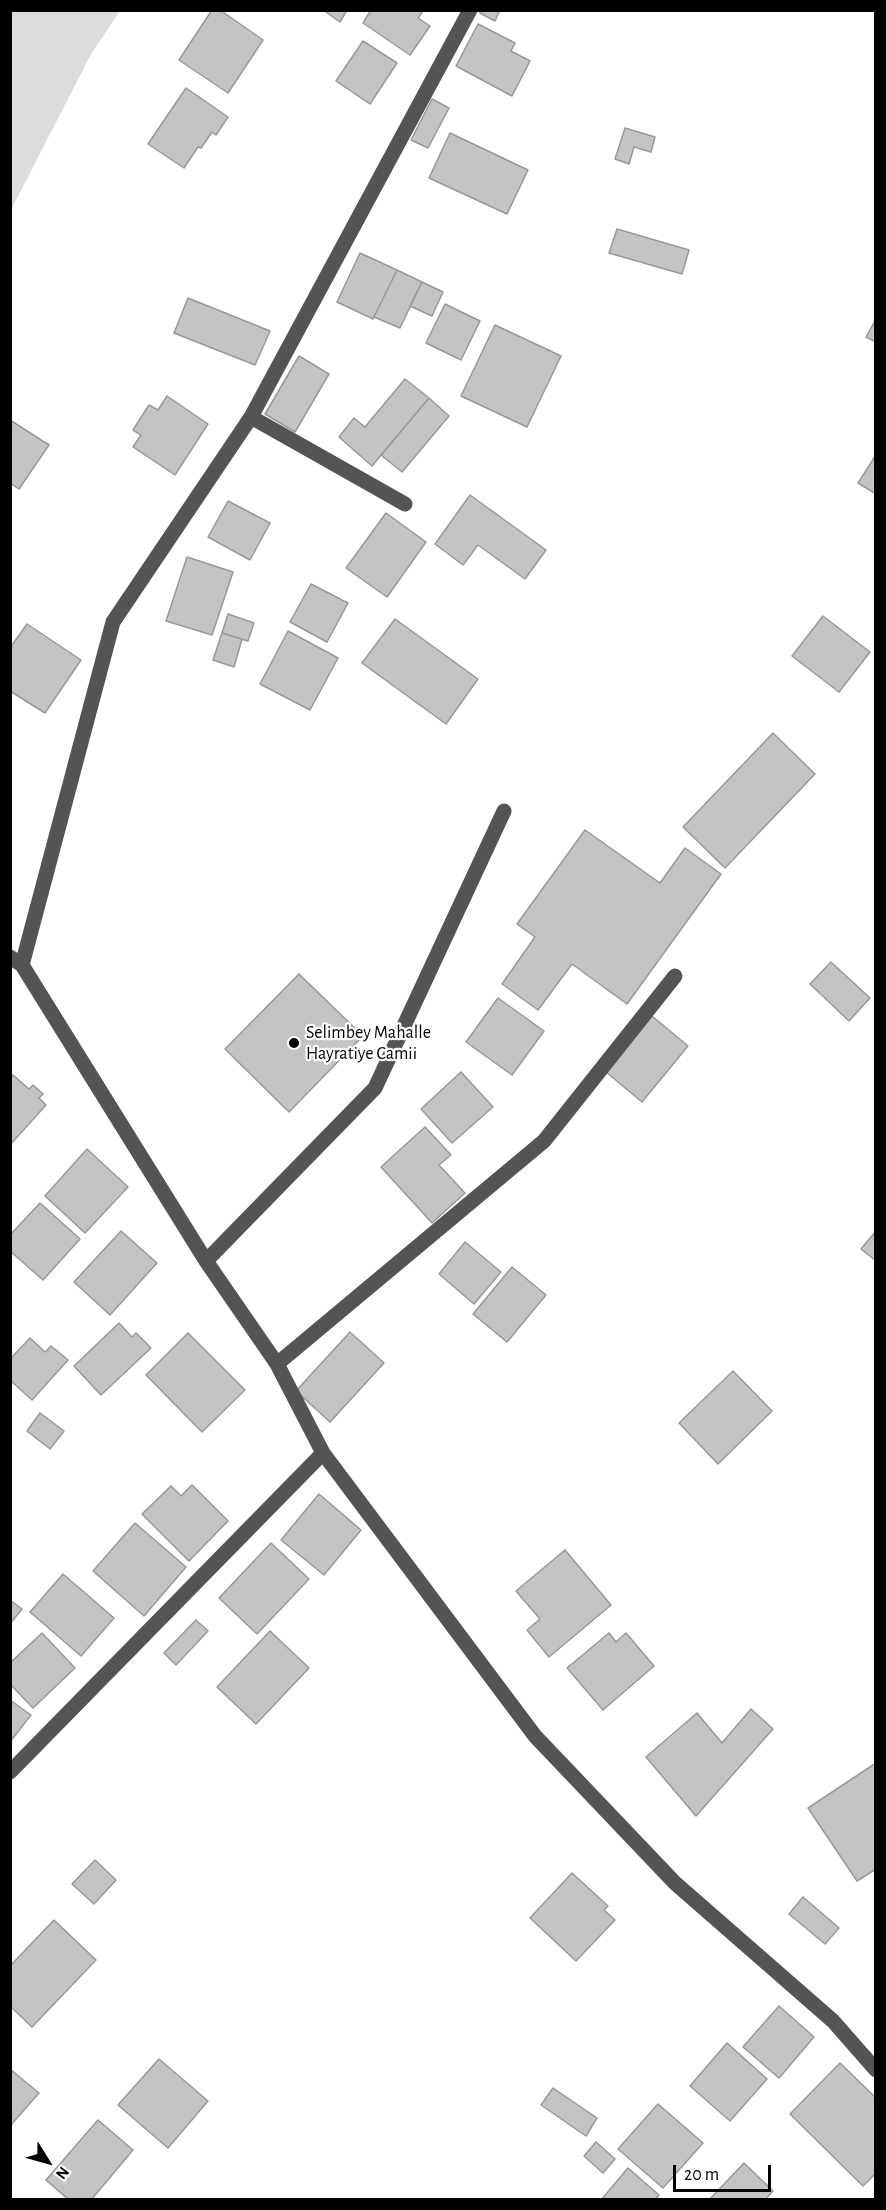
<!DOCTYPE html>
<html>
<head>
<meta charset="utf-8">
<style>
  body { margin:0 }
  #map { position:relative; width:886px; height:2210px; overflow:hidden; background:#fff; font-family:"Alegreya Sans",sans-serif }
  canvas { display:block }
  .frame { position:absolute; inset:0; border:12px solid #000; pointer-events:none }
  .north { position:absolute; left:18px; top:2132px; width:60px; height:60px; -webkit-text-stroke:4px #fff; paint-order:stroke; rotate:127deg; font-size:16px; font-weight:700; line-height:24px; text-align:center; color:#000 }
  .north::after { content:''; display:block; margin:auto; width:21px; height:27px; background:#000; clip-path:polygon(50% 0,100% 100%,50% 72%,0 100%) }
  .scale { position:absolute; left:673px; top:2165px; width:98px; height:27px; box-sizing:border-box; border:3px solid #000; border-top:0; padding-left:8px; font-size:18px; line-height:21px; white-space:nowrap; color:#000; -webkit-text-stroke:4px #fff; paint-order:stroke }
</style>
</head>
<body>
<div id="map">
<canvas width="886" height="2210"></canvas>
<div class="frame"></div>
<div class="north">N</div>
<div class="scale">20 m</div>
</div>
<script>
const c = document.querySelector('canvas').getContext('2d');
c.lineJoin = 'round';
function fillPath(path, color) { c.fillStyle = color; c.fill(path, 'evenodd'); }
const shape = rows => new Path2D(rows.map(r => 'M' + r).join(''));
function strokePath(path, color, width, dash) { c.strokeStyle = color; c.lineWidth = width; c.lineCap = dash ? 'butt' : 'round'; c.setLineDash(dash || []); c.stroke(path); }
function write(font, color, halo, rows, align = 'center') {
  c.font = font + ' "Alegreya Sans",sans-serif'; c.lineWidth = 4.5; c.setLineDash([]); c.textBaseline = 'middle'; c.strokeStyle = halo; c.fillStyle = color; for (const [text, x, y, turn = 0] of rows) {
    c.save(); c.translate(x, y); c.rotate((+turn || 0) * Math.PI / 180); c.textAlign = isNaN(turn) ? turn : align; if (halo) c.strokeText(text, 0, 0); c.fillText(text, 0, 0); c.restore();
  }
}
const green = shape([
  [11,10,120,11,91,54,11,210]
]);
const building = shape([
  [212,10,220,10,263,40,228,93,179,60,212,10],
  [323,10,347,10,340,22,323,10],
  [371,10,418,10,422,13,418,18,430,26,410,55,363,23,371,10],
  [481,10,500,10,495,21,480,13,481,10],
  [478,24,515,43,511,51,530,61,512,96,456,66,478,24],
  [363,41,397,63,370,104,336,81,363,41],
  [186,88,228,117,216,135,212,132,201,148,198,147,184,168,148,144,186,88],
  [432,99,449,108,428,148,411,140,432,99],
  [625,128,655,137,651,152,634,147,629,164,615,159,625,128],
  [450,133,528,170,507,214,429,178,450,133],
  [617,229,689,250,682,274,609,253,617,229],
  [360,253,397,270,373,319,337,302,360,253],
  [397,270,422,282,400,328,374,317,397,270],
  [422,282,443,292,432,316,410,306,422,282],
  [188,298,270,331,255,365,174,333,188,298],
  [445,304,480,321,461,360,426,343,445,304],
  [876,319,876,342,866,337,876,319],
  [495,325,561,356,527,427,461,396,495,325],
  [299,356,329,374,295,432,265,414,299,356],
  [405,379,429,398,372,466,339,437,354,418,365,427,405,379],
  [167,396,208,424,175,475,133,447,141,435,133,430,149,405,158,410,167,396],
  [429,398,449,416,402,472,381,455,429,398],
  [10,420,49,445,19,489,10,483,10,420],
  [876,455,876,494,858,483,876,455],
  [470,495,546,550,525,579,478,545,463,565,435,544,470,495],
  [228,501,270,523,250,560,208,537,228,501],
  [386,513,426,542,387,597,346,568,386,513],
  [187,557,233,572,212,635,166,621,187,557],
  [311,584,348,603,327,642,290,622,311,584],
  [228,614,254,623,248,641,222,633,228,614],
  [823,616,870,652,839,692,792,656,823,616],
  [395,619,478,679,446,724,362,663,395,619],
  [27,624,81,660,45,713,10,691,10,648,27,624],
  [288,631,338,658,310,710,260,684,288,631],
  [222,633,242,639,234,667,213,660,222,633],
  [773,733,815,774,725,868,683,827,773,733],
  [585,830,660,883,685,848,721,874,627,1004,572,964,538,1010,502,984,535,937,517,924,585,830],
  [831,962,870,998,849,1021,810,984,831,962],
  [299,974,363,1036,289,1112,225,1049,299,974],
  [498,998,544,1031,512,1075,466,1042,498,998],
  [652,1016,688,1046,642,1102,606,1072,652,1016],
  [461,1072,493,1107,452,1143,421,1109,461,1072],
  [13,1075,29,1089,33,1085,43,1094,39,1098,46,1105,10,1145,10,1078,13,1075],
  [425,1127,451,1155,439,1165,465,1193,432,1223,381,1167,425,1127],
  [87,1149,128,1187,85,1233,45,1196,87,1149],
  [40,1203,80,1239,43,1280,10,1251,10,1235,40,1203],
  [121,1231,157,1263,110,1315,74,1282,121,1231],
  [876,1231,876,1261,861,1249,876,1231],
  [465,1242,501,1272,474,1304,439,1274,465,1242],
  [512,1267,546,1295,507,1342,473,1314,512,1267],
  [119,1323,132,1337,136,1333,151,1348,101,1395,74,1366,119,1323],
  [350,1332,384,1363,330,1422,296,1391,350,1332],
  [188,1333,245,1390,202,1432,146,1375,188,1333],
  [30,1338,45,1352,51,1346,68,1360,32,1400,10,1380,10,1359,30,1338],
  [733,1371,772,1411,718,1464,679,1423,733,1371],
  [40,1413,64,1431,50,1449,27,1431,40,1413],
  [192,1485,228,1521,189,1561,142,1514,171,1486,181,1496,192,1485],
  [319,1494,361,1530,324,1575,281,1540,319,1494],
  [135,1523,186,1567,144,1616,93,1571,135,1523],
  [271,1543,309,1579,257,1634,219,1598,271,1543],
  [565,1550,611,1605,549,1657,527,1630,540,1619,516,1591,565,1550],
  [63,1574,114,1618,81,1656,30,1612,63,1574],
  [10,1600,22,1609,10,1624,10,1600],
  [196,1620,208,1631,176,1665,164,1653,196,1620],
  [270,1631,309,1668,256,1724,217,1687,270,1631],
  [42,1633,75,1668,33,1708,10,1684,10,1663,42,1633],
  [609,1633,616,1642,626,1633,654,1666,603,1710,567,1668,609,1633],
  [10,1700,31,1715,10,1742,10,1700],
  [751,1709,773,1729,696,1816,646,1757,697,1713,722,1743,751,1709],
  [876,1763,876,1869,857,1881,808,1808,876,1763],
  [95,1860,116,1880,94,1904,72,1884,95,1860],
  [572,1873,608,1906,604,1910,615,1920,576,1961,530,1918,572,1873],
  [803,1897,839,1928,825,1944,789,1914,803,1897],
  [54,1920,96,1960,32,2027,10,2006,10,1966,54,1920],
  [779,2006,814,2037,779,2078,743,2047,779,2006],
  [727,2043,767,2079,730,2121,690,2086,727,2043],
  [159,2059,208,2101,168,2148,118,2105,159,2059],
  [840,2063,876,2098,876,2173,863,2186,790,2114,840,2063],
  [10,2069,39,2093,10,2126,10,2069],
  [553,2088,597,2118,586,2136,541,2105,553,2088],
  [658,2104,703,2143,663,2188,618,2149,658,2104],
  [98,2120,133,2150,91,2200,69,2200,46,2180,98,2120],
  [596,2142,615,2159,603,2173,584,2156,596,2142],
  [744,2163,773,2191,765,2200,709,2200,744,2163],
  [628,2168,659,2195,655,2200,601,2200,628,2168]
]);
const minor = shape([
  [251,417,405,504],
  [10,957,22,965,206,1261,277,1364,323,1453,535,1736,675,1883,833,2021,876,2070],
  [22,965,113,622,251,417,470,10],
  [206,1261,375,1088,504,811],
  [277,1364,544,1141,675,976],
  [10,1772,323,1453]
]);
const markers = [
  [294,1043,6,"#000"]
];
const poiNames = [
  ["Selimbey Mahalle",306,1033],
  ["Hayratiye Camii",306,1054]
];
fillPath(green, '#dbdbdb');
fillPath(building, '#c4c4c4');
strokePath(building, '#989898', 1.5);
strokePath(minor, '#545454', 15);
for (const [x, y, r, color] of markers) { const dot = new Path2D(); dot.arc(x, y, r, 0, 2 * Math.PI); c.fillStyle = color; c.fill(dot); strokePath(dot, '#fff', 2); }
write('18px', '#000', '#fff', poiNames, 'left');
</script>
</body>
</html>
